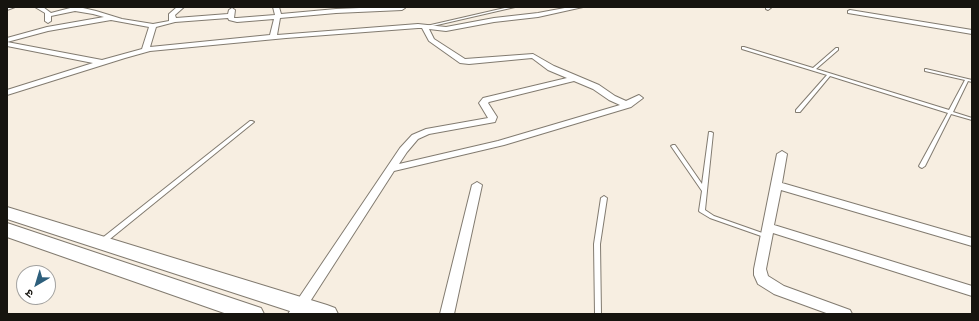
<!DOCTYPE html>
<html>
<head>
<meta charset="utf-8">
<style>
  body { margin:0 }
  #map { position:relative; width:979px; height:321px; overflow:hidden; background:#f7eee1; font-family:Commissioner,"Noto Sans Devanagari",sans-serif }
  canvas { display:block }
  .frame { position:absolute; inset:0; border:8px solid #16140f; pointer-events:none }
  .north { position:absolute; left:16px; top:265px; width:40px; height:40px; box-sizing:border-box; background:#fff; border:1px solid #a2a19f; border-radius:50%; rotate:218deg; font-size:11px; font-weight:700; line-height:16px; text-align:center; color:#16140f }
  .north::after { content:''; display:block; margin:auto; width:14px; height:18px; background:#2d5f7c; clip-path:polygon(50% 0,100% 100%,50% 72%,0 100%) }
</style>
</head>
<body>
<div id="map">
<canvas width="979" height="321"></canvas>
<div class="frame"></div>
<div class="north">उ</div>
</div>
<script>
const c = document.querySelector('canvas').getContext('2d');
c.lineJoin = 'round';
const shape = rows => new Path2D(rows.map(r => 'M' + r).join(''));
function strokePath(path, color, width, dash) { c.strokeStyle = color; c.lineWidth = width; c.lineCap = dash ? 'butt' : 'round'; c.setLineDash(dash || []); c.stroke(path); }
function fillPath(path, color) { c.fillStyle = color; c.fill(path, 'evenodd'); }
const lane = shape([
  [509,7,515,7,424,28,422,27,509,7],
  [742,47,744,47,813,68,836,48,838,48,838,50,816,69,949,110,965,80,925,71,925,69,926,69,972,80,972,82,968,81,953,112,972,118,972,120,951,114,925,166,922,168,920,167,919,166,948,113,830,76,800,112,796,112,796,110,827,75,742,49,742,47],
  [250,121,252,121,254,122,105,243,101,243,100,241,101,239,250,121],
  [709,132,711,132,713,133,705,210,714,216,768,235,769,236,768,237,764,237,710,218,700,212,699,211,702,191,671,146,673,145,675,145,702,184,709,132],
  [604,196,607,198,600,244,601,314,595,314,594,244,601,198,604,196]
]);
const street = shape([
  [7,7,15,7,7,10,7,7],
  [35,7,43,7,51,13,74,7,82,7,83,8,96,11,122,19,153,24,169,21,169,14,177,7,184,7,175,15,176,18,228,14,229,10,232,8,235,10,234,18,237,18,275,15,273,7,279,7,281,14,336,9,383,7,405,8,402,10,336,13,280,18,277,35,418,24,446,27,494,18,538,13,570,7,583,7,538,17,494,22,446,31,429,29,434,39,465,59,533,54,554,66,599,85,615,96,626,101,639,95,643,98,631,107,504,145,394,171,302,314,288,314,400,148,412,135,426,129,488,118,479,103,483,98,567,78,548,70,532,58,469,64,460,63,429,41,422,28,418,28,286,38,150,51,125,58,7,95,7,90,93,63,7,46,7,38,47,27,104,17,93,14,75,11,51,16,51,21,48,23,45,21,45,13,35,7],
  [228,18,229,20,237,22,274,19,270,35,150,47,156,27,175,22,228,18],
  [111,20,149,27,142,49,102,60,7,42,48,31,111,20],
  [574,81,593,89,609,100,620,105,498,141,399,164,407,152,418,139,429,134,495,122,497,117,488,103,489,102,574,81],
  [766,7,772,7,768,10,766,9,766,7],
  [850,10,972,30,972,34,848,13,848,11,850,10],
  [782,151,787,154,782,183,972,238,972,246,781,190,774,225,972,286,972,296,773,233,766,269,768,276,784,286,850,310,852,314,829,314,774,294,758,284,754,275,754,269,777,154,782,151],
  [477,182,482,185,454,314,440,314,472,185,477,182]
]);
const primary = shape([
  [7,207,327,305,335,308,338,314,299,314,7,219,7,207],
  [7,223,261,308,264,314,227,314,7,237,7,223]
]);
strokePath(lane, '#827b70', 2);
strokePath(street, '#827b70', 2);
strokePath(primary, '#827b70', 2);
fillPath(lane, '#fff');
fillPath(street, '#fff');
fillPath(primary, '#fff');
</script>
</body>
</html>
